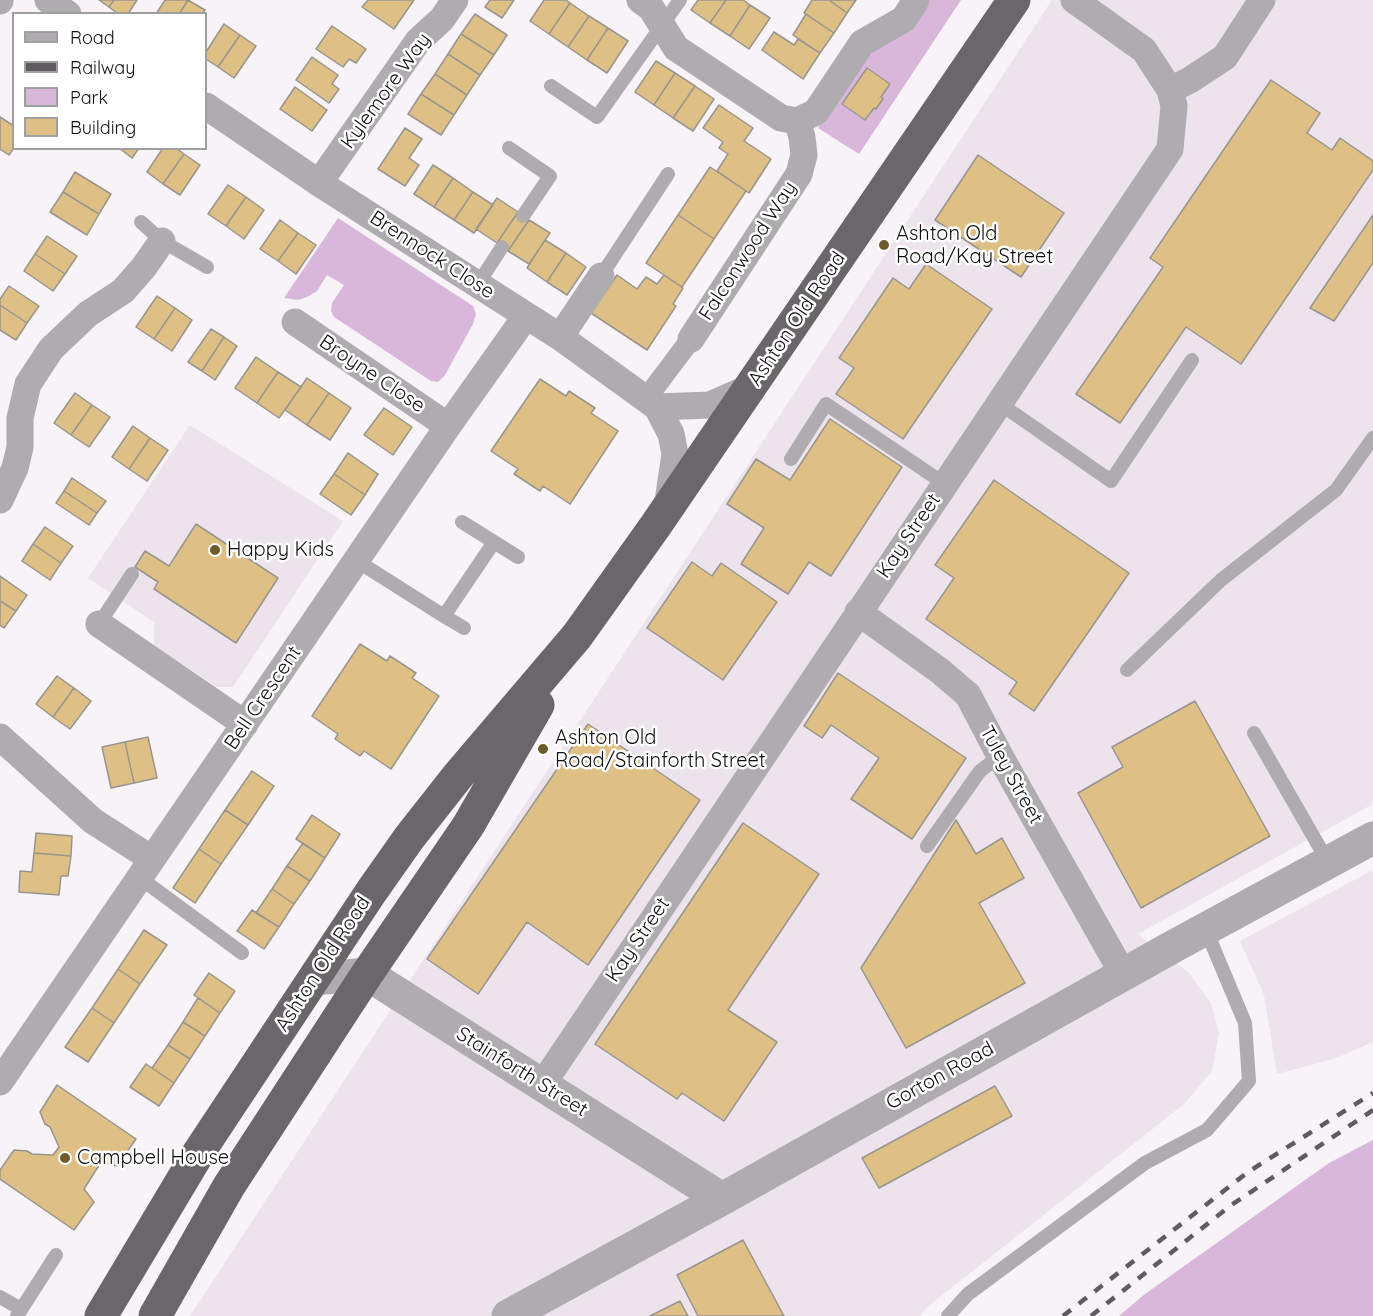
<!DOCTYPE html>
<html>
<head>
<meta charset="utf-8">
<style>
  body { margin:0 }
  #map { position:relative; width:1373px; height:1316px; overflow:hidden; background:#f7f3f7; font-family:Quicksand,sans-serif }
  canvas { display:block }
  .legend { position:absolute; left:12px; top:12px; width:195px; height:138px; box-sizing:border-box; background:#fff; border:2px solid #9f9f9f; margin:0; padding:8px 10px; list-style:none; font-size:18px; color:#100f10 }
  .legend li { display:flex; align-items:center; gap:12px; height:30px }
  .legend b { width:30px; border:2px solid #9f9f9f }
</style>
</head>
<body>
<div id="map">
<canvas width="1373" height="1316"></canvas>
<ul class="legend">
<li><b style="height:8px;background:#aeacae"></b>Road</li>
<li><b style="height:8px;background:#5e5c5e"></b>Railway</li>
<li><b style="height:16px;background:#d8b7db"></b>Park</li>
<li><b style="height:16px;background:#dfc084"></b>Building</li>
</ul>
</div>
<script>
const c = document.querySelector('canvas').getContext('2d');
c.lineJoin = 'round';
function fillPath(path, color) { c.fillStyle = color; c.fill(path, 'evenodd'); }
const shape = rows => new Path2D(rows.map(r => 'M' + r).join(''));
function strokePath(path, color, width, dash) { c.strokeStyle = color; c.lineWidth = width; c.lineCap = dash ? 'butt' : 'round'; c.setLineDash(dash || []); c.stroke(path); }
function write(font, color, halo, rows, align = 'center') {
  c.font = font + ' Quicksand,sans-serif'; c.lineWidth = 5; c.setLineDash([]); c.textBaseline = 'middle'; c.strokeStyle = halo; c.fillStyle = color; for (const [text, x, y, turn = 0] of rows) {
    c.save(); c.translate(x, y); c.rotate((+turn || 0) * Math.PI / 180); c.textAlign = isNaN(turn) ? turn : align; if (halo) c.strokeText(text, 0, 0); c.fillText(text, 0, 0); c.restore();
  }
}
const built = shape([
  [1052,0,1373,0,1373,804,1138,934,1188,972,1211,1003,1219,1033,1212,1071,1184,1104,926,1308,920,1316,190,1316],
  [190,425,343,521,233,687,217,687,154,646,154,622,88,578],
  [1373,870,1373,1042,1336,1058,1277,1074,1264,995,1240,941]
]);
const green = shape([
  [929,0,961,0,859,154,818,128,869,49],
  [338,218,473,306,476,314,473,324,445,375,438,382,431,381,334,317,331,311,332,303,344,285,327,275,317,291,307,297,298,300,284,298],
  [1373,1140,1373,1316,1119,1316,1145,1294,1329,1163]
]);
const building = shape([
  [99,0,114,0,109,7,99,0],
  [114,0,137,0,128,14,118,14,109,7,114,0],
  [165,0,188,0,179,14,156,14,165,0],
  [188,0,205,10,202,14,179,14,188,0],
  [368,0,414,0,394,29,362,7,368,0],
  [490,0,514,0,502,18,485,7,490,0],
  [544,0,566,0,570,3,549,34,530,21,544,0],
  [698,0,726,0,710,23,691,10,698,0],
  [726,0,743,0,750,5,730,36,710,23,726,0],
  [812,0,829,0,847,13,834,33,804,13,812,0],
  [829,0,856,0,847,13,829,0],
  [570,3,589,16,568,47,549,34,570,3],
  [750,5,770,18,749,49,730,36,750,5],
  [475,14,507,35,494,55,461,34,475,14],
  [806,14,834,33,820,53,793,35,806,14],
  [589,16,608,28,587,60,568,47,589,16],
  [224,24,240,35,218,67,206,59,206,52,224,24],
  [332,26,366,49,356,63,349,59,343,67,316,49,332,26],
  [608,28,628,41,607,73,587,60,608,28],
  [774,32,794,45,798,39,820,53,803,79,762,50,774,32],
  [461,34,494,55,480,75,448,54,461,34],
  [240,35,256,46,234,78,218,67,240,35],
  [448,54,480,75,467,95,435,74,448,54],
  [312,57,338,75,332,84,339,89,329,103,296,80,312,57],
  [656,61,675,73,654,105,635,92,656,61],
  [867,68,890,84,881,97,883,99,876,109,874,108,865,120,842,104,867,68],
  [675,73,695,86,673,118,654,105,675,73],
  [435,74,467,95,454,115,421,94,435,74],
  [1271,80,1320,113,1307,133,1332,150,1340,138,1373,161,1373,170,1241,364,1186,327,1120,423,1076,394,1163,267,1150,258,1271,80],
  [695,86,714,99,693,131,673,118,695,86],
  [295,87,327,110,312,131,280,109,295,87],
  [421,94,454,115,441,135,408,114,421,94],
  [719,105,753,128,744,141,771,159,749,193,717,171,728,154,719,148,723,142,703,128,719,105],
  [0,117,14,126,14,148,9,155,0,149,0,117],
  [405,128,422,139,409,158,419,165,405,186,378,169,405,128],
  [119,148,139,148,132,158,119,148],
  [163,148,176,148,184,154,163,184,147,172,163,148],
  [184,154,200,165,180,195,163,184,184,154],
  [978,155,1064,213,1021,277,935,220,978,155],
  [433,165,453,178,434,207,414,194,433,165],
  [710,167,746,191,714,239,678,215,710,167],
  [75,172,111,194,99,214,63,192,75,172],
  [453,178,473,192,454,220,434,207,453,178],
  [228,185,246,197,226,226,208,214,228,185],
  [63,192,99,214,87,235,50,212,63,192],
  [473,192,493,205,474,233,454,220,473,192],
  [246,197,264,210,244,239,226,226,246,197],
  [497,198,518,212,497,243,476,229,497,198],
  [518,212,529,220,508,251,497,243,518,212],
  [678,215,714,239,682,287,646,263,678,215],
  [1373,215,1373,263,1334,321,1310,308,1373,215],
  [280,220,298,233,278,261,260,249,280,220],
  [529,220,550,233,529,264,508,251,529,220],
  [298,233,316,245,296,274,278,261,298,233],
  [47,236,77,256,65,274,35,254,47,236],
  [545,240,566,253,547,282,527,268,545,240],
  [566,253,586,267,567,295,547,282,566,253],
  [35,254,65,274,53,291,24,271,35,254],
  [926,264,992,309,903,439,836,394,854,368,839,358,893,278,909,289,926,264],
  [617,275,637,289,646,277,657,284,664,275,683,288,673,304,676,306,647,350,591,313,617,275],
  [9,286,39,306,27,323,0,305,0,299,9,286],
  [157,296,175,308,154,339,136,327,157,296],
  [0,305,27,323,16,340,0,330,0,305],
  [175,308,192,320,172,351,154,339,175,308],
  [211,329,224,337,202,371,188,362,211,329],
  [224,337,237,346,215,380,202,371,224,337],
  [256,357,278,372,257,403,235,388,256,357],
  [278,372,301,387,279,418,257,403,278,372],
  [307,378,329,393,307,425,285,410,307,378],
  [540,379,566,396,569,391,595,408,591,413,618,431,570,504,543,486,540,491,514,474,518,469,491,451,540,379],
  [75,393,92,405,71,435,54,423,75,393],
  [329,393,351,408,330,440,307,425,329,393],
  [92,405,110,417,89,447,71,435,92,405],
  [384,408,412,427,393,455,364,435,384,408],
  [830,419,902,467,831,576,809,562,788,594,741,564,764,528,727,504,756,459,790,480,830,419],
  [133,426,150,438,129,469,112,457,133,426],
  [150,438,168,450,147,481,129,469,150,438],
  [348,453,378,474,365,495,334,474,348,453],
  [334,474,365,495,351,515,320,494,334,474],
  [72,478,106,501,97,513,64,491,72,478],
  [994,480,1129,573,1034,711,1009,694,1017,682,926,619,954,578,935,565,994,480],
  [64,491,97,513,89,525,56,503,64,491],
  [196,524,278,578,236,643,154,589,158,582,135,567,145,551,169,566,196,524],
  [45,527,73,546,61,563,33,544,45,527],
  [33,544,61,563,50,580,22,561,33,544],
  [692,562,712,576,721,563,777,602,723,680,647,628,692,562],
  [0,576,27,595,16,611,0,601,0,576],
  [0,601,16,611,4,628,0,625,0,601],
  [360,644,387,661,390,656,416,673,412,678,439,696,391,769,364,751,360,756,335,739,338,734,312,716,360,644],
  [838,673,966,758,912,839,851,799,879,758,831,725,822,738,804,726,838,673],
  [57,676,74,688,53,717,36,704,57,676],
  [74,688,91,701,70,729,53,717,74,688],
  [1195,701,1270,836,1141,908,1078,793,1123,767,1112,747,1195,701],
  [588,724,700,800,588,965,527,922,478,994,427,959,588,724],
  [148,737,157,778,134,783,125,742,148,737],
  [125,742,134,783,111,788,102,747,125,742],
  [252,771,274,786,248,825,225,810,252,771],
  [225,810,248,825,221,864,199,849,225,810],
  [312,815,340,834,325,858,296,839,312,815],
  [956,820,976,854,1002,838,1024,878,979,903,1025,983,906,1048,861,968,956,820],
  [743,823,819,874,728,1010,777,1042,724,1121,682,1093,677,1099,595,1044,743,823],
  [36,833,72,836,71,856,34,853,36,833],
  [303,843,325,858,310,881,287,866,303,843],
  [199,849,221,864,195,903,173,888,199,849],
  [34,853,71,856,68,876,61,876,59,895,19,892,20,871,32,872,34,853],
  [287,866,310,881,294,904,272,889,287,866],
  [272,889,294,904,279,927,256,913,272,889],
  [252,910,279,927,264,949,237,931,252,910],
  [144,930,167,945,140,984,118,969,144,930],
  [118,969,140,984,114,1023,92,1008,118,969],
  [209,973,235,991,220,1013,194,995,209,973],
  [198,998,220,1013,205,1036,183,1022,198,998],
  [92,1008,114,1023,88,1062,65,1047,92,1008],
  [183,1022,205,1036,190,1059,168,1045,183,1022],
  [168,1045,190,1059,174,1083,152,1068,168,1045],
  [146,1064,174,1083,159,1106,130,1087,146,1064],
  [57,1085,136,1139,117,1166,102,1162,96,1170,84,1189,94,1202,74,1230,0,1179,0,1170,14,1150,27,1151,32,1154,53,1155,59,1147,50,1127,45,1124,40,1112,57,1085],
  [995,1086,1012,1116,879,1188,862,1158,995,1086],
  [743,1240,784,1316,698,1316,677,1275,743,1240],
  [680,1301,688,1316,650,1316,680,1301]
]);
const service = shape([
  [551,86,597,117,680,0],
  [509,148,550,176,523,216],
  [141,222,162,241,207,267],
  [601,276,668,174],
  [478,284,502,247],
  [999,403,1111,481,1192,360],
  [791,459,826,404,945,484],
  [494,542,518,557],
  [357,561,444,616,494,542,462,522],
  [444,616,464,628],
  [99,624,132,574],
  [1127,670,1221,580,1336,490,1373,438],
  [1254,733,1328,862],
  [927,846,980,771,1000,756],
  [140,878,242,953],
  [0,1297,21,1309],
  [17,1316,56,1255],
  [948,1316,968,1294,1145,1163,1207,1130,1249,1081,1245,1023,1206,930]
]);
const pedestrian = shape([
  [646,399,691,339]
]);
const minor = shape([
  [48,0,68,14],
  [640,0,651,8,676,48,781,118,797,121],
  [0,1,0,0],
  [1170,90,1190,80,1225,57,1262,0],
  [206,106,319,183,560,337,657,407,671,434,675,454,667,508],
  [319,183,418,41,442,19,455,0],
  [295,322,448,426],
  [560,337,601,276],
  [691,339,799,174,804,155,802,137,797,121,816,112,862,43,904,19,916,0],
  [657,407,710,405,749,388],
  [0,500,15,468,20,447,20,418,28,384,51,349,88,314,123,291,144,267,162,241],
  [858,612,940,671,968,695,1000,756,1123,974],
  [99,624,245,724],
  [0,737,93,821,152,859],
  [0,1082,448,426,526,316],
  [542,1085,1170,149,1174,106,1170,90,1144,50,1074,0]
]);
const tertiary = shape([
  [314,979,367,974,722,1199],
  [508,1316,722,1199,1176,945,1373,838]
]);
const trunk = shape([
  [101,1316,199,1152,371,892,409,838,457,777,577,636,656,525,1014,0],
  [155,1316,229,1186,367,974,468,826,538,705]
]);
const rail = shape([
  [1063,1316,1248,1172,1373,1093],
  [1091,1316,1230,1206,1373,1110]
]);
const markers = [
  [884,245,6,"#715a2a"],
  [215,550,6,"#715a2a"],
  [543,749,6,"#715a2a"],
  [65,1158,6,"#715a2a"]
];
const streetNames = [
  ["Kylemore Way",386,91,-54],
  ["Falconwood Way",748,251,-57],
  ["Brennock Close",432,255,33],
  ["Ashton Old Road",797,319,-56],
  ["Broyne Close",372,374,34],
  ["Kay Street",909,536,-56],
  ["Bell Crescent",263,698,-56],
  ["Tuley Street",1011,775,61],
  ["Kay Street",638,940,-56],
  ["Ashton Old Road",323,964,-57],
  ["Stainforth Street",522,1072,32],
  ["Gorton Road",940,1076,-29]
];
const poiNames = [
  ["Ashton Old",896,234],
  ["Road/Kay Street",896,257],
  ["Happy Kids",227,550],
  ["Ashton Old",555,738],
  ["Road/Stainforth Street",555,761],
  ["Campbell House",77,1158]
];
fillPath(built, '#ece3ec');
fillPath(green, '#d8b7db');
fillPath(building, '#dfc084');
strokePath(building, '#989591', 1.5);
strokePath(service, '#aeacae', 14);
strokePath(pedestrian, '#aeacae', 21);
strokePath(minor, '#aeacae', 27);
strokePath(tertiary, '#aeacae', 33);
strokePath(trunk, '#6a666a', 33);
strokePath(rail, '#5e5c5e', 4.5, [10, 10]);
for (const [x, y, r, color] of markers) { const dot = new Path2D(); dot.arc(x, y, r, 0, 2 * Math.PI); c.fillStyle = color; c.fill(dot); strokePath(dot, '#fff', 2); }
write('20px', '#100f10', '#fff', streetNames);
write('20px', '#100f10', '#fff', poiNames, 'left');
</script>
</body>
</html>
